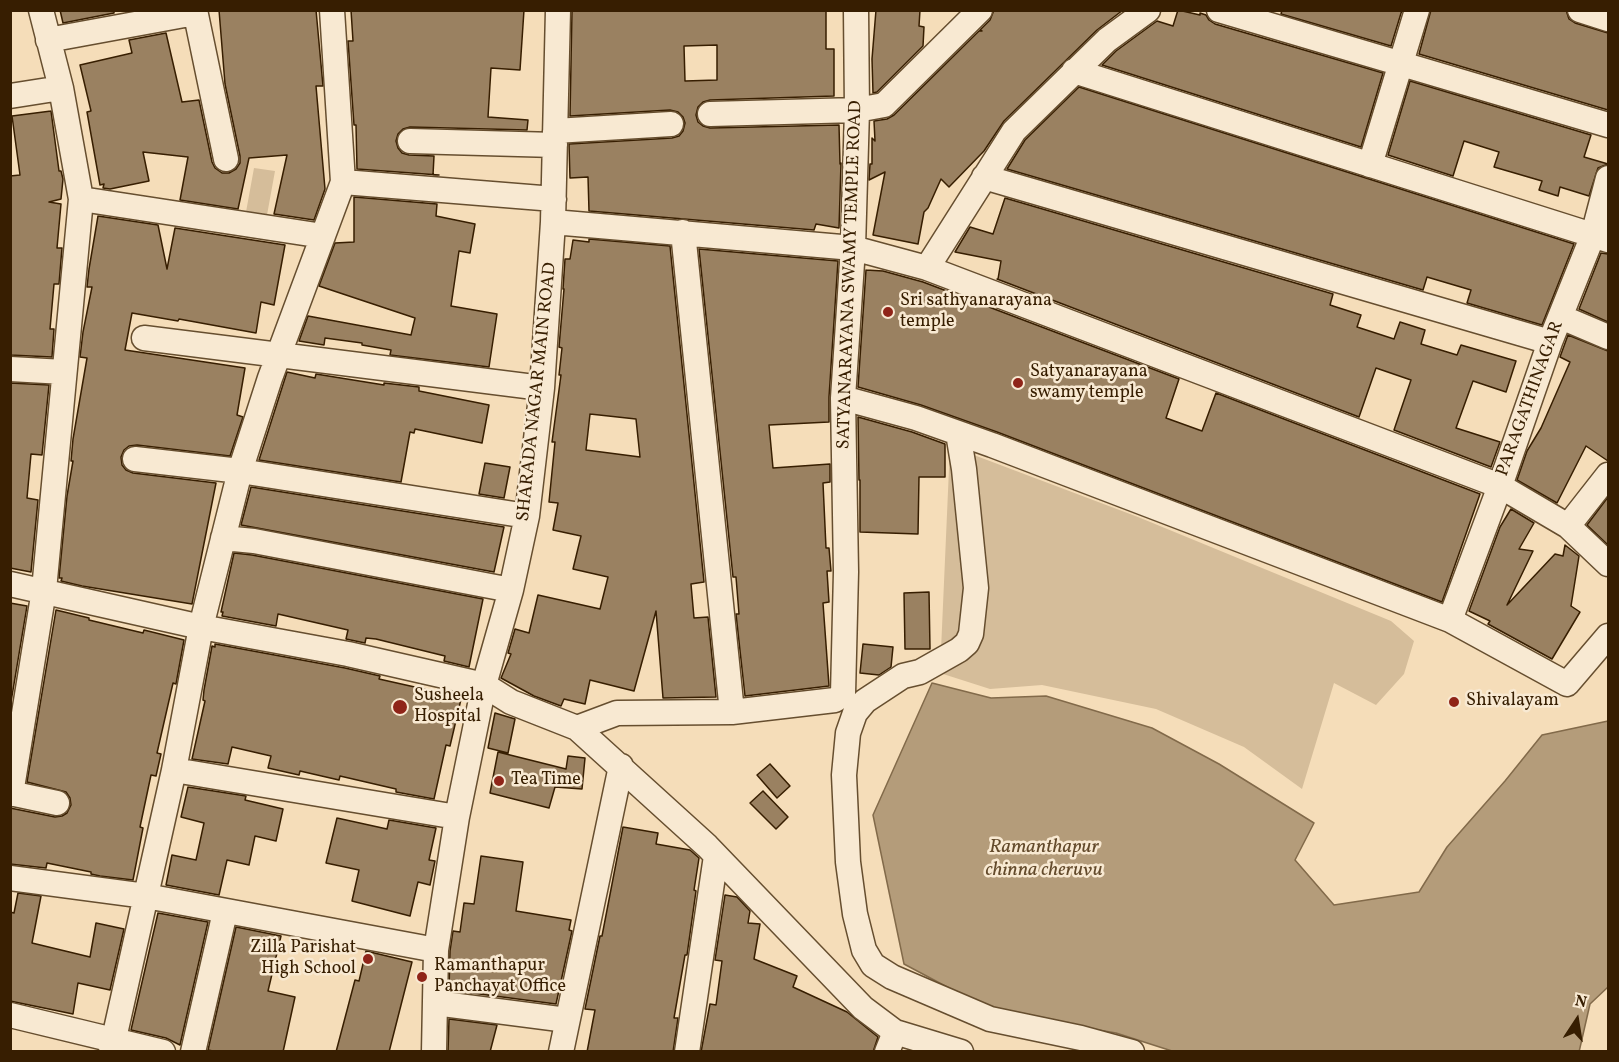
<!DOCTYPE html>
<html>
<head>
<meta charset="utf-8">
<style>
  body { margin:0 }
  #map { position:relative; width:1619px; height:1062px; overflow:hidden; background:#f5ddb9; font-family:Vollkorn,serif }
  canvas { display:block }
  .frame { position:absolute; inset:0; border:12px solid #371e01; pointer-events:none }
  .north { position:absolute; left:1547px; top:990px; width:60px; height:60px; -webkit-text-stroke:4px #f8e9d2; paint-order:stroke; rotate:12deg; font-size:16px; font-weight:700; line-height:24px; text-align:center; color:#371e01 }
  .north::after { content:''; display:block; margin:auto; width:21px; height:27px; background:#371e01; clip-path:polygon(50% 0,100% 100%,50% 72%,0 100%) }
</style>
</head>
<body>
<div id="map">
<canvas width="1619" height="1062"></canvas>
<div class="frame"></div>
<div class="north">N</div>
</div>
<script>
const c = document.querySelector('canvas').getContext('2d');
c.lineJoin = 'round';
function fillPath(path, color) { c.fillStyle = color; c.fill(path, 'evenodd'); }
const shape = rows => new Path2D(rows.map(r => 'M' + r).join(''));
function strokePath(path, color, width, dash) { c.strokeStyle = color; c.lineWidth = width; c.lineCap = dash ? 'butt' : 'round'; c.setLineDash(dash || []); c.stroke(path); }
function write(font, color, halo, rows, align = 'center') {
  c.font = font + ' Vollkorn,serif'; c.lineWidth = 5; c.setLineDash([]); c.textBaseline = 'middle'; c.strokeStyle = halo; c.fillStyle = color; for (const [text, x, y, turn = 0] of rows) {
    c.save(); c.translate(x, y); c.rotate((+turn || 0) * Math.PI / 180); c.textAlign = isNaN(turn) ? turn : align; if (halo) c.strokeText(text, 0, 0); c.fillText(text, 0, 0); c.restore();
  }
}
const green = shape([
  [254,168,275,171,267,215,246,212],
  [950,446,1138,517,1391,621,1414,641,1404,674,1376,705,1334,683,1302,789,1244,747,1156,709,1042,685,990,689,940,673]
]);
const water = shape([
  [932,683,991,698,1046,696,1152,728,1219,764,1314,823,1295,860,1334,905,1419,892,1447,847,1505,781,1542,735,1608,721,1608,987,1590,1004,1579,1052,1172,1051,1116,1033,994,1012,904,964,873,815,932,683]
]);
const building = shape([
  [60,10,114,10,114,13,63,23,60,10],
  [219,10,316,10,323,86,316,86,325,189,314,220,274,214,287,155,249,158,238,209,180,200,188,157,143,152,149,181,110,189,103,188,104,184,100,185,87,112,91,111,80,65,132,53,129,40,166,33,182,102,199,100,212,162,215,168,222,173,229,173,236,169,240,163,240,156,225,84,219,10],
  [351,10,524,10,520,70,491,68,488,117,528,120,527,130,410,127,403,129,398,134,396,141,398,148,402,153,409,155,434,156,433,175,439,175,357,169,356,125,354,125,348,41,353,41,351,10],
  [572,10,826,10,826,49,834,49,834,96,710,100,703,102,698,107,696,115,698,122,703,126,710,128,839,125,840,164,841,163,839,228,816,224,814,230,589,211,588,177,570,178,569,144,672,138,679,136,683,131,685,123,683,117,678,112,670,110,570,116,572,10],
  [717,45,717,80,685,81,684,46,717,45],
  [876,10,920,10,919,26,924,27,923,46,877,92,873,93,872,59,876,10],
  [994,10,1123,10,1097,30,1004,121,984,151,949,187,941,179,928,208,924,212,918,244,873,235,885,172,869,180,870,164,872,164,872,138,875,141,874,121,887,119,894,115,979,31,982,31,980,30,990,20,994,10],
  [1178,10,1200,15,1200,13,1206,15,1209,20,1215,24,1383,73,1361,147,1102,65,1116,51,1157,21,1173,26,1178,10],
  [1282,10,1402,10,1391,46,1281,14,1282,10],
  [1431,10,1566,10,1569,19,1575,23,1608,33,1608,110,1419,54,1431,10],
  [1410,81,1591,135,1584,157,1608,164,1598,168,1589,196,1560,187,1558,196,1539,190,1542,181,1494,167,1499,152,1464,141,1453,176,1388,155,1410,81],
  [1079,87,1574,244,1542,325,1467,303,1471,290,1427,277,1423,290,1007,169,1025,140,1079,87],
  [51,111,59,171,61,171,63,179,61,199,49,202,61,204,57,248,62,248,59,284,54,284,50,329,54,329,52,357,10,355,10,176,20,175,12,116,51,111],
  [354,197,437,204,436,216,475,224,470,253,459,251,451,306,497,314,489,367,390,355,391,350,362,345,362,343,325,338,324,345,299,341,308,316,411,335,415,318,319,286,335,243,354,242,354,197],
  [1005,198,1333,294,1330,305,1361,315,1357,327,1394,339,1400,322,1425,330,1421,344,1457,355,1461,345,1516,361,1506,392,1473,381,1456,428,1500,442,1491,467,1394,430,1411,380,1376,368,1359,417,997,279,998,279,1001,261,955,252,970,227,993,234,1005,198],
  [98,216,158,225,167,269,175,228,285,245,274,305,261,302,256,333,179,319,178,321,132,313,125,350,245,368,237,415,243,417,230,456,137,445,129,446,124,450,121,457,122,465,126,470,133,473,216,483,192,604,82,586,61,581,62,578,59,578,67,496,73,461,71,461,73,439,87,358,80,357,83,332,92,287,87,287,89,269,98,216],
  [589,239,670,246,704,582,691,584,694,618,708,617,716,697,663,698,656,611,634,691,590,680,585,704,564,699,561,706,534,696,501,678,511,654,508,653,515,629,529,633,538,595,600,609,608,577,573,569,581,536,553,530,558,503,549,502,555,442,552,442,561,375,559,375,562,348,559,347,564,289,563,289,565,259,570,259,573,240,589,242,589,239],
  [590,414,636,419,640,457,586,450,590,414],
  [699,249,838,261,829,397,829,422,769,425,773,468,830,464,830,482,823,483,826,548,829,548,831,571,827,571,829,602,823,603,829,686,745,696,736,614,739,614,736,577,733,577,699,249],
  [1601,253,1608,254,1608,322,1579,309,1601,253],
  [866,270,883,271,923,282,1179,379,1166,418,1202,431,1216,393,1480,494,1442,602,997,432,921,405,858,387,866,270],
  [1568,335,1608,351,1608,461,1586,446,1557,503,1517,480,1527,451,1541,428,1570,362,1560,357,1568,335],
  [287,372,315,378,316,374,384,385,384,383,419,387,419,391,489,405,482,443,415,429,414,433,410,432,401,482,259,460,287,372],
  [10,383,49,385,42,455,31,454,27,498,38,500,31,572,10,568,10,383],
  [858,417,912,432,945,444,945,477,919,477,918,534,860,532,860,480,859,480,858,417],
  [485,463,510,467,504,498,479,494,485,463],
  [251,487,504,527,494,572,241,525,251,487],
  [1608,497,1608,545,1587,525,1608,497],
  [1511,509,1534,523,1519,549,1533,551,1507,605,1555,554,1563,556,1565,545,1579,556,1571,606,1580,612,1552,659,1488,624,1490,621,1469,611,1500,527,1511,509],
  [234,553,252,555,483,599,469,667,444,661,445,656,376,639,366,638,365,643,346,639,348,630,278,614,276,626,222,616,223,612,221,612,234,553],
  [929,592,930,649,905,649,904,593,929,592],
  [10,603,27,606,10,708,10,603],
  [56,610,89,618,89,620,143,633,144,630,184,640,176,684,173,683,157,753,161,754,156,776,151,775,140,827,143,828,133,880,100,876,91,874,91,872,47,863,46,868,10,864,10,808,55,817,62,816,67,813,71,805,70,798,66,792,27,782,56,610],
  [215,644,345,668,380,676,379,679,437,692,438,689,462,695,450,746,446,745,434,799,396,792,396,789,340,776,339,780,300,771,299,775,268,768,271,756,232,747,228,764,192,759,205,701,203,700,204,690,212,646,215,647,215,644],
  [863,644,893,647,891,667,879,675,860,673,863,644],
  [495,713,515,719,508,753,488,748,495,713],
  [498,752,566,769,568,756,585,758,582,789,555,787,549,808,490,793,498,752],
  [770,764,790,786,777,798,757,775,770,764],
  [188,787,246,796,245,800,283,809,276,841,255,836,249,865,227,860,219,895,166,885,172,855,196,860,204,823,181,817,188,787],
  [763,791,788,817,776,829,750,803,763,791],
  [337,818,387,829,389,820,436,828,429,860,435,861,430,885,418,882,410,916,352,901,359,870,326,863,337,818],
  [623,827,658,833,656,844,690,850,699,858,694,890,696,891,687,955,685,955,674,1018,678,1018,673,1052,587,1052,595,1010,585,1009,600,936,602,936,623,827],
  [481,856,523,862,516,911,571,920,569,930,572,931,556,1004,449,990,450,951,453,931,460,932,464,903,474,904,481,856],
  [18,893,41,896,32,943,90,957,96,923,124,929,110,990,78,983,73,1014,10,1001,10,912,14,913,18,893],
  [725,895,737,897,750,911,748,923,760,924,754,959,797,976,793,987,847,1012,878,1037,873,1052,701,1052,710,1004,716,1005,722,961,715,960,725,895],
  [158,913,208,922,180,1045,166,1038,131,1030,158,913],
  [236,927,281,936,268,991,295,997,283,1052,218,1052,208,1050,236,927],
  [366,951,412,962,389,1052,336,1052,355,980,359,981,366,951],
  [449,1019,497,1025,490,1052,448,1052,449,1019]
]);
const street = shape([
  [195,10,226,159],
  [1219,10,1608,125],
  [1580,10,1608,19],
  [48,40,195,13],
  [1074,71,1608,240],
  [10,96,61,88],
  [710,114,857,110,884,105,980,10],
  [555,131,671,124],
  [410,141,555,145],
  [1370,165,1417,10],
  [984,177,1550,342],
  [343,182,554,199],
  [81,199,323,236],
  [553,222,853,248,927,268,1014,131,1107,40,1148,10],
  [683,232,732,712],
  [927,268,1500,486,1568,526,1608,564],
  [1561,317,1608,337],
  [144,338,542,388],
  [10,369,64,372],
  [843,398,916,418,992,445,1450,620,1567,684,1608,636],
  [958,433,964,469,976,588,971,634,967,643,959,650,920,672,903,676,865,701,855,713,848,733,844,775,848,862,855,914,864,950,873,965,892,977,990,1019,1081,1038,1132,1052],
  [135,459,240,471,527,516],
  [1568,526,1608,475],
  [223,538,254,541,511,590],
  [10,584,201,627,348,654,484,685,511,702,577,728,707,846,863,1008,895,1032,961,1052],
  [1450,620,1500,486,1550,342,1593,235,1608,178],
  [577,728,617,713,732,712,835,700,843,694,846,572,843,398,853,248,857,110,856,10],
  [174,770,457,817],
  [10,793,57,803],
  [11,794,44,590,81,199,61,88,41,10],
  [10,878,146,896,436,950],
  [435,1003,567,1020],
  [10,1015,163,1052],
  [111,1052,174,770,201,627,240,471,270,378,343,182,332,10],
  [193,1052,225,912],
  [434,1052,436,950,457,817,484,685,511,590,527,516,542,388,553,222,558,10],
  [561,1052,621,766],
  [687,1052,716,856],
  [887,1052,895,1032]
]);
const markers = [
  [888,312,6,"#8f2418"],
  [1018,383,6,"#8f2418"],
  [1454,702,6,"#8f2418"],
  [400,707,8,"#8f2418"],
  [499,781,6,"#8f2418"],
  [368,959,6,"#8f2418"],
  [422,977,6,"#8f2418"]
];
const streetNames = [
  ["SATYANARAYANA SWAMY TEMPLE ROAD",851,275,-88],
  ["SHARADA NAGAR MAIN ROAD",538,392,-84],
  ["PARAGATHINAGAR",1531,399,-70]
];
const poiNames = [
  ["Sri sathyanarayana",900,302],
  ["temple",900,323],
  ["Satyanarayana",1030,373],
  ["swamy temple",1030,394],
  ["Susheela",414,697],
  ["Hospital",414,718],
  ["Shivalayam",1466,702],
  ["Tea Time",511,781],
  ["Zilla Parishat",356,949,"right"],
  ["High School",356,970,"right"],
  ["Ramanthapur",434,967],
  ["Panchayat Office",434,988]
];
const waterNames = [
  ["Ramanthapur",1044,848],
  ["chinna cheruvu",1044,871]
];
fillPath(green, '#d5bd9a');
fillPath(water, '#b49c7a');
strokePath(water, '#826a4a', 1.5);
fillPath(building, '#9a8161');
strokePath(building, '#371e01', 1.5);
strokePath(street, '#664e2f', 27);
strokePath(street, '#f8e9d2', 24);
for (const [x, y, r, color] of markers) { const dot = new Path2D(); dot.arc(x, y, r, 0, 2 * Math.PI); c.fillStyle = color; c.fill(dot); strokePath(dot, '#f8e9d2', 2); }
write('18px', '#371e01', '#f8e9d2', streetNames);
write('18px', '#371e01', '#f8e9d2', poiNames, 'left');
write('italic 20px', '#634a2b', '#f8e9d2', waterNames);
</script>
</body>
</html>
